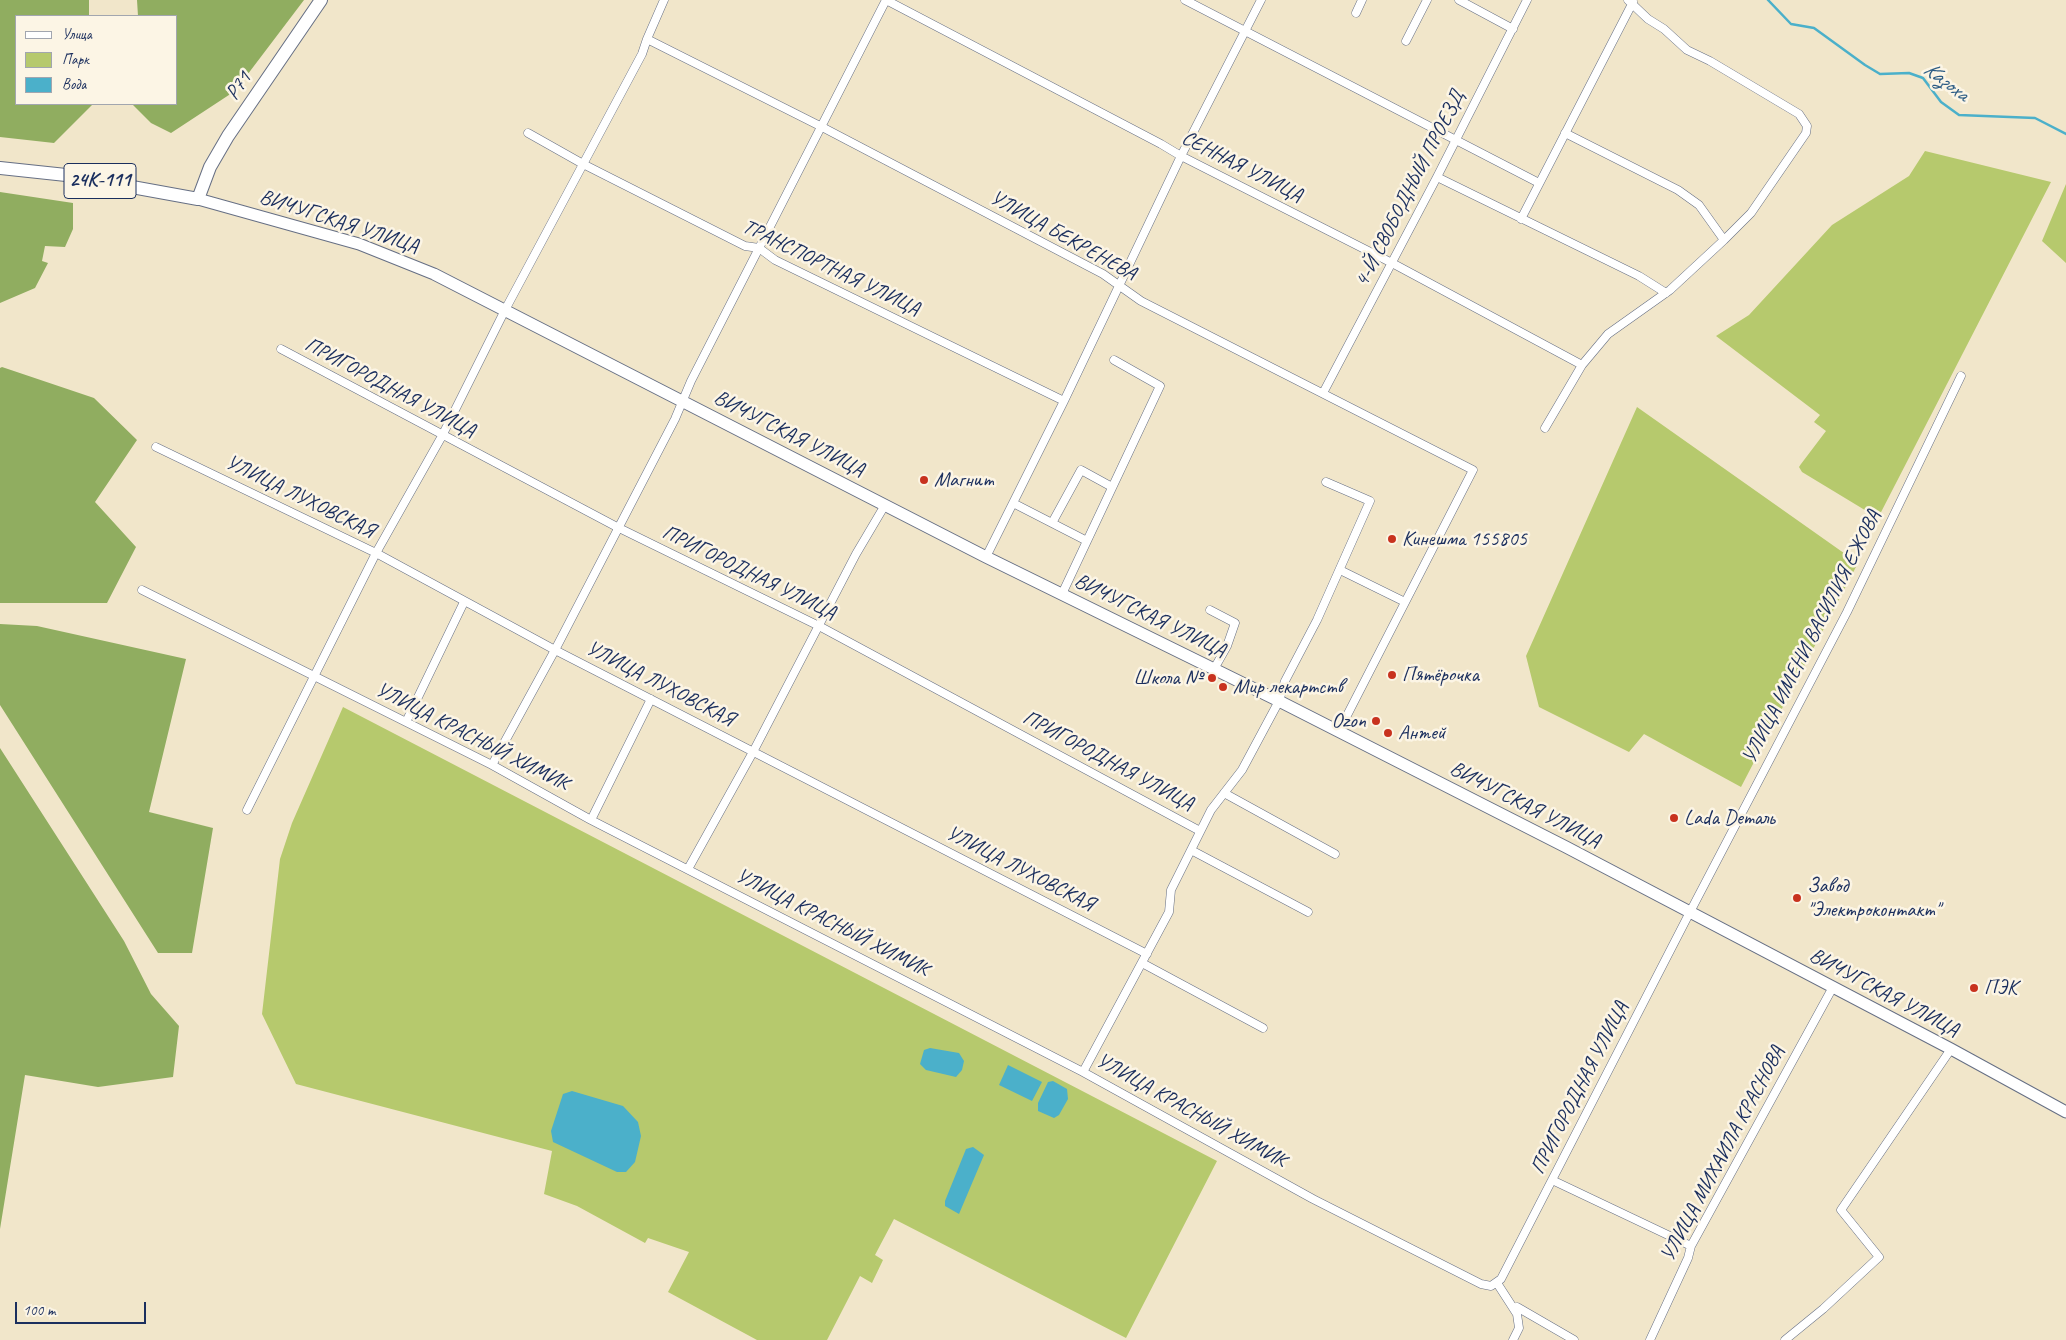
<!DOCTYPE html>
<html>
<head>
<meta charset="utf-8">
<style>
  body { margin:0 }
  #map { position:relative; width:2066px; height:1340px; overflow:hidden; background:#f1e6ca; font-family:Caveat,sans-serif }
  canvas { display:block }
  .legend { position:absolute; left:15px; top:15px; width:162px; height:90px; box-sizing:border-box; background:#fcf5e5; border:1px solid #a2a6af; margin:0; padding:6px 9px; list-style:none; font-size:15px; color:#1b2f5e }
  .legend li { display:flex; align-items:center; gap:10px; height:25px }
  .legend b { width:25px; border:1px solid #a2a6af }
  .scale { position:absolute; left:15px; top:1302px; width:131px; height:22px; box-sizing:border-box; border:2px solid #1b2f5e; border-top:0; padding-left:6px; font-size:15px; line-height:18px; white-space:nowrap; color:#1b2f5e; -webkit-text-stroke:4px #fcf5e5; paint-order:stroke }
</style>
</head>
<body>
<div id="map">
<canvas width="2066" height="1340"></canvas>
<ul class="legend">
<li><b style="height:6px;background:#fff"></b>Улица</li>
<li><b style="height:14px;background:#b6c96d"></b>Парк</li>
<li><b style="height:14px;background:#4bb0ca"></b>Вода</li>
</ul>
<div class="scale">100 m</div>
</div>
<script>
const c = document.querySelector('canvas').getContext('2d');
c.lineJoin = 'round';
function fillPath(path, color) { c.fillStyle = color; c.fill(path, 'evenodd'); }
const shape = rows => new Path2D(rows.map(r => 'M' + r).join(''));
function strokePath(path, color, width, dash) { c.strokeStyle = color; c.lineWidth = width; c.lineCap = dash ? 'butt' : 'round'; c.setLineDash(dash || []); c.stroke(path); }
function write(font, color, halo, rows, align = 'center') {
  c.font = font + ' Caveat,sans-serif'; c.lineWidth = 5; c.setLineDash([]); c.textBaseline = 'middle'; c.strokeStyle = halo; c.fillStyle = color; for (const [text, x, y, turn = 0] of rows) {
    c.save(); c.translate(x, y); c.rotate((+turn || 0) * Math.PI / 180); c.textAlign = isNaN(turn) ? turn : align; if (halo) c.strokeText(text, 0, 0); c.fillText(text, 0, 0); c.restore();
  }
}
const green = shape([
  [1925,151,2051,182,1878,518,1802,472,1799,467,1801,464,1826,431,1814,422,1820,415,1716,336,1749,315,1832,225,1909,176],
  [2066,184,2066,263,2042,241],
  [1637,407,1858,563,1741,787,1644,734,1629,752,1539,707,1526,656],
  [343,707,1217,1161,1126,1338,894,1219,875,1255,883,1260,872,1283,860,1276,827,1340,757,1340,668,1292,689,1252,648,1238,645,1243,577,1206,544,1194,552,1151,296,1084,262,1014,280,859,292,823]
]);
const forest = shape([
  [0,0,89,0,89,16,16,16,16,104,93,104,54,143,0,137],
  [137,0,304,0,235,91,171,133,151,123,132,104,176,104,176,16,138,16],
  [0,192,73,203,73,229,65,247,45,246,42,261,48,263,35,288,0,303],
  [2,367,94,398,137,440,95,502,136,547,107,603,0,603,0,368],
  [0,624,37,626,186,659,149,812,213,828,192,953,158,953,0,705],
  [0,748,124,941,151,994,179,1026,173,1077,98,1087,25,1075,0,1229]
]);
const water = shape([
  [930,1048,959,1053,964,1061,962,1070,956,1077,926,1070,920,1064,924,1050],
  [1008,1065,1042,1082,1032,1101,999,1085],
  [1053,1081,1067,1089,1068,1099,1059,1115,1054,1118,1038,1111,1038,1103,1048,1082],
  [572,1091,623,1106,638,1122,641,1136,635,1162,626,1172,617,1172,553,1142,551,1131,563,1094],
  [973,1147,984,1155,959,1214,945,1206,945,1201,966,1149]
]);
const stream = shape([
  [1768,0,1791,24,1814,28,1865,65,1880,74,1909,73,1923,78,1941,102,1959,115,2035,118,2066,134]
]);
const street = shape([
  [886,0,1161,144,1181,156,1392,263,1582,365],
  [1185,0,1539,183],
  [1459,0,1513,29],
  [1356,13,1362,0],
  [647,39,822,127,1103,274,1141,301,1473,470,1339,731],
  [1406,41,1427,0],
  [528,133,583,164,745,246,759,248,775,260,1064,401],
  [1565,133,1678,190,1699,205,1724,240],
  [1437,177,1639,276,1666,293],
  [1521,219,1633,2],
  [281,349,617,527,819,626,1200,831],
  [1323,393,1437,177,1527,0],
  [1545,428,1582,365,1608,334,1670,290,1724,240,1751,213,1806,133,1807,126,1799,114,1710,61,1687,50,1664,29,1648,19,1628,0],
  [156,447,376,553,555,650,1147,954],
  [1013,503,1087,541],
  [1052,523,1081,470,1112,487],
  [986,557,1064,401,1181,156,1261,0],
  [1340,570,1405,602],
  [142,590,492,765,591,820,1083,1072,1313,1199,1481,1284,1491,1286,1501,1279,1690,912,1847,612,1961,376],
  [1062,594,1160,386,1114,360],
  [1210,610,1235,623,1227,646,1214,669],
  [406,722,464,602],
  [492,765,555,650,675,419,691,381,886,0],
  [1224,793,1335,854],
  [247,810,376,553,442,436,505,310,642,54,647,39,664,0],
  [591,820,651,699],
  [1191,850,1308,912],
  [688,869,753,752,856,554,885,505],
  [1142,963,1263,1028],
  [1083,1072,1169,912,1171,890,1211,810,1242,770,1279,701,1285,681,1317,620,1370,501,1326,482],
  [1552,1180,1691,1246],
  [1497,1283,1517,1314,1519,1328,1513,1340],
  [1517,1307,1574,1340],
  [1650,1340,1688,1258,1691,1246,1833,987],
  [1785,1340,1823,1309,1879,1257,1841,1210,1951,1049]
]);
const secondary = shape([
  [198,199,359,244,434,274,986,557,1279,701,1566,847,1951,1049,2066,1112]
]);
const primary = shape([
  [0,168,66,175,198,199,210,167,228,136,321,0]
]);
const markers = [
  [924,480,5,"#c8321e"],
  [1392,539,5,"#c8321e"],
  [1392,675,5,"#c8321e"],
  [1212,678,5,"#c8321e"],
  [1223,687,5,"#c8321e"],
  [1376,721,5,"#c8321e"],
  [1388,733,5,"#c8321e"],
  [1674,818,5,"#c8321e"],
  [1797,898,5,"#c8321e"],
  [1974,988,5,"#c8321e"]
];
const shields = [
  [100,181,72]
];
const shieldNames = [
  ["24К-111",100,181]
];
const streetNames = [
  ["Р71",239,86,-55],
  ["СЕННАЯ УЛИЦА",1242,167,27],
  ["4-Й СВОБОДНЫЙ ПРОЕЗД",1410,189,-63],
  ["ВИЧУГСКАЯ УЛИЦА",339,222,18],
  ["УЛИЦА БЕКРЕНЕВА",1063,236,29],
  ["ТРАНСПОРТНАЯ УЛИЦА",831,268,26],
  ["ПРИГОРОДНАЯ УЛИЦА",390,388,28],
  ["ВИЧУГСКАЯ УЛИЦА",789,434,27],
  ["УЛИЦА ЛУХОВСКАЯ",300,497,26],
  ["ПРИГОРОДНАЯ УЛИЦА",749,573,26],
  ["ВИЧУГСКАЯ УЛИЦА",1150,616,26],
  ["УЛИЦА ИМЕНИ ВАСИЛИЯ ЕЖОВА",1812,637,-63],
  ["УЛИЦА ЛУХОВСКАЯ",660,684,27],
  ["УЛИЦА КРАСНЫЙ ХИМИК",472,737,27],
  ["ПРИГОРОДНАЯ УЛИЦА",1108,761,28],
  ["ВИЧУГСКАЯ УЛИЦА",1525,805,27],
  ["УЛИЦА ЛУХОВСКАЯ",1020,869,27],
  ["УЛИЦА КРАСНЫЙ ХИМИК",832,923,27],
  ["ВИЧУГСКАЯ УЛИЦА",1884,993,28],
  ["ПРИГОРОДНАЯ УЛИЦА",1580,1088,-63],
  ["УЛИЦА КРАСНЫЙ ХИМИК",1191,1111,29],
  ["УЛИЦА МИХАИЛА КРАСНОВА",1723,1154,-62]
];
const poiNames = [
  ["Магнит",934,480],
  ["Кинешма 155805",1402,539],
  ["Пятёрочка",1402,675],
  ["Школа №",1202,678,"right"],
  ["Мир лекартств",1233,687],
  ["Ozon",1366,721,"right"],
  ["Антей",1398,733],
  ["Lada Dеталь",1684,818],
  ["Завод",1807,886],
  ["\"Электроконтакт\"",1807,910],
  ["ПЭК",1984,988]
];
const waterNames = [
  ["Казоха",1946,82,37]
];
fillPath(green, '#b6c96d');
fillPath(forest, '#90ad60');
fillPath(water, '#4bb0ca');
strokePath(stream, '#4bb0ca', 2.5);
strokePath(street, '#666f84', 9);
strokePath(secondary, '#666f84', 13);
strokePath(primary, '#666f84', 14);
strokePath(street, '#fff', 8);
strokePath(secondary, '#fff', 11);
strokePath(primary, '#fff', 12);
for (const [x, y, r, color] of markers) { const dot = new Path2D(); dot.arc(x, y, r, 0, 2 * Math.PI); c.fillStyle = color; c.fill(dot); strokePath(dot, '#fcf5e5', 2); }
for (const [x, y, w] of shields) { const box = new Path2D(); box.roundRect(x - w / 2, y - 17.5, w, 35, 4); c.fillStyle = '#fcf5e5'; c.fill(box); strokePath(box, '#1b2f5e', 1); }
write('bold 20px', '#1b2f5e', null, shieldNames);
write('21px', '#1b2f5e', '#fcf5e5', streetNames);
write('21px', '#1b2f5e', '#fcf5e5', poiNames, 'left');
write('italic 22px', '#2c5c84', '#fcf5e5', waterNames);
</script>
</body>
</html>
